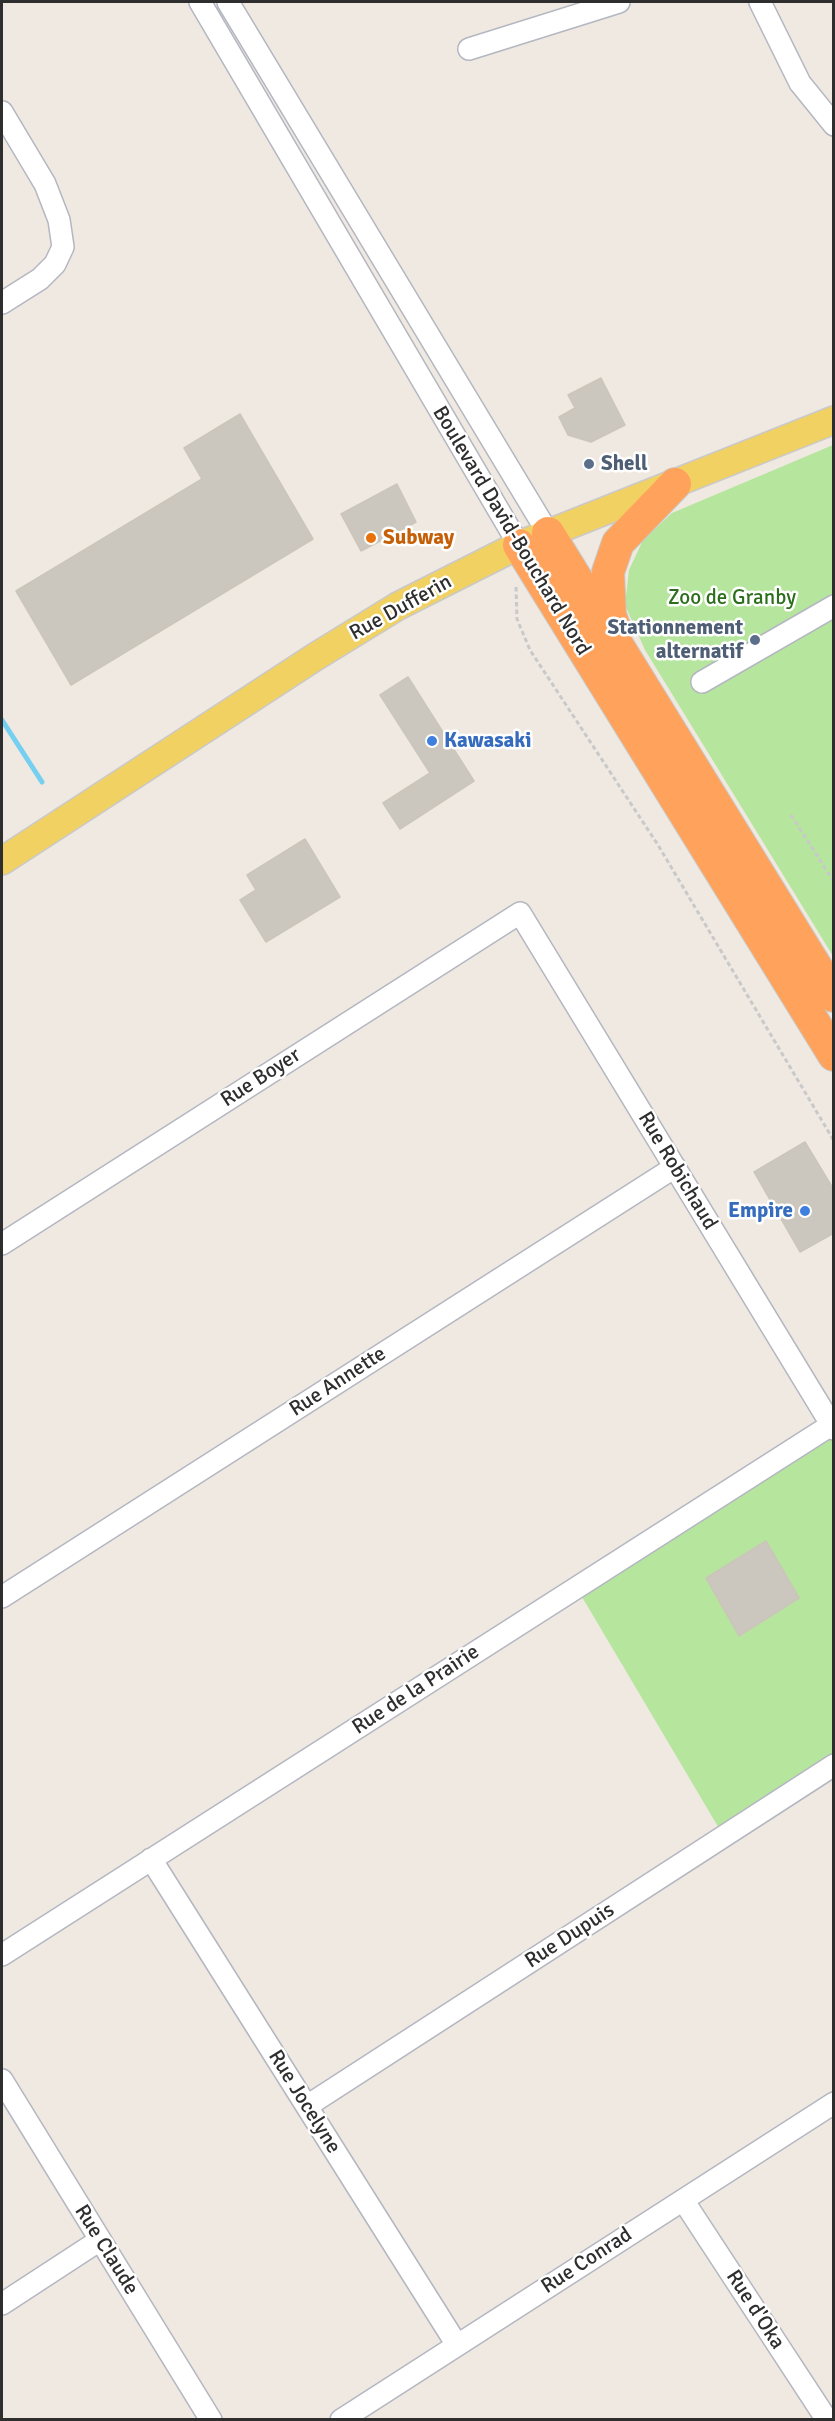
<!DOCTYPE html>
<html>
<head>
<meta charset="utf-8">
<style>
  body { margin:0 }
  #map { position:relative; width:835px; height:2421px; overflow:hidden; background:#efe9e1; font-family:Signika,sans-serif }
  canvas { display:block }
  .frame { position:absolute; inset:0; border:3px solid #2e2e2e; pointer-events:none }
</style>
</head>
<body>
<div id="map">
<canvas width="835" height="2421"></canvas>
<div class="frame"></div>
</div>
<script>
const c = document.querySelector('canvas').getContext('2d');
c.lineJoin = 'round';
function fillPath(path, color) { c.fillStyle = color; c.fill(path, 'evenodd'); }
const shape = rows => new Path2D(rows.map(r => 'M' + r).join(''));
function strokePath(path, color, width, dash) { c.strokeStyle = color; c.lineWidth = width; c.lineCap = dash ? 'butt' : 'round'; c.setLineDash(dash || []); c.stroke(path); }
function write(font, color, halo, rows, align = 'center') {
  c.font = font + ' Signika,sans-serif'; c.lineWidth = 5; c.setLineDash([]); c.textBaseline = 'middle'; c.strokeStyle = halo; c.fillStyle = color; for (const [text, x, y, turn = 0] of rows) {
    c.save(); c.translate(x, y); c.rotate((+turn || 0) * Math.PI / 180); c.textAlign = isNaN(turn) ? turn : align; if (halo) c.strokeText(text, 0, 0); c.fillText(text, 0, 0); c.restore();
  }
}
const green = shape([
  [833,445,833,956,645,650,625,605,629,570,643,540,672,513],
  [820,1420,834,1443,833,1765,723,1835,572,1580]
]);
const stream = shape([
  [2,720,42,782]
]);
const building = shape([
  [601,378,625,425,591,442,568,435,559,417,575,408,568,395,601,378],
  [240,414,313,539,71,685,16,591,202,479,184,448,240,414],
  [397,484,416,522,361,551,341,514,397,484],
  [408,677,474,781,400,829,383,803,430,773,380,695,408,677],
  [305,839,340,897,266,942,240,900,256,890,247,875,305,839],
  [805,1142,834,1190,834,1233,800,1252,754,1172,805,1142],
  [766,1541,799,1598,739,1636,706,1578,766,1541]
]);
const path = shape([
  [516,587,517,619,530,650,658,845,834,1141],
  [791,815,834,882]
]);
const minor = shape([
  [200,2,519,545],
  [228,2,548,533],
  [760,2,800,83,834,125],
  [469,49,619,2],
  [2,112,45,184,59,220,63,247,55,264,40,279,2,303],
  [702,682,834,606],
  [2,1244,520,913,834,1429],
  [2,1597,675,1167],
  [151,1859,457,2345],
  [2,1955,831,1425],
  [2,2080,211,2420],
  [307,2106,834,1765],
  [683,2200,827,2420],
  [2,2304,100,2240],
  [341,2420,834,2103]
]);
const major = shape([
  [2,861,315,657,398,606,519,545,834,420]
]);
const highway = shape([
  [548,533,834,996],
  [519,545,834,1055],
  [616,632,610,615,608,572,618,543,675,484]
]);
const markers = [
  [589,464,6,"#5c6f8a"],
  [371,538,6,"#e8710a"],
  [755,640,6,"#5c6f8a"],
  [432,741,6,"#3f7fe0"],
  [805,1211,6,"#3f7fe0"]
];
const serviceNames = [
  ["Shell",601,464],
  ["Stationnement",743,628,"right"],
  ["alternatif",743,652,"right"]
];
const streetNames = [
  ["Boulevard David-Bouchard Nord",511,531,59],
  ["Rue Dufferin",401,608,-29],
  ["Rue Boyer",261,1078,-33],
  ["Rue Robichaud",677,1171,59],
  ["Rue Annette",338,1382,-33],
  ["Rue de la Prairie",416,1690,-33],
  ["Rue Dupuis",570,1936,-33],
  ["Rue Jocelyne",304,2102,58],
  ["Rue Claude",106,2250,58],
  ["Rue Conrad",587,2261,-33],
  ["Rue d'Oka",755,2310,57]
];
const foodNames = [
  ["Subway",383,538]
];
const parkNames = [
  ["Zoo de Granby",732,598]
];
const shopNames = [
  ["Kawasaki",444,741],
  ["Empire",793,1211,"right"]
];
fillPath(green, '#b6e59e');
strokePath(stream, '#75cff0', 5);
fillPath(building, '#cbc7bf');
strokePath(building, '#cbc5ba', 1.5);
strokePath(minor, '#b4b7c1', 24);
strokePath(major, '#c9c9c9', 30);
strokePath(highway, '#c9c9c9', 34);
strokePath(path, '#c9c9c9', 3, [4.5, 3]);
strokePath(minor, '#fff', 21);
strokePath(major, '#f2d163', 27);
strokePath(highway, '#ffa35c', 32);
for (const [x, y, r, color] of markers) { const dot = new Path2D(); dot.arc(x, y, r, 0, 2 * Math.PI); c.fillStyle = color; c.fill(dot); strokePath(dot, '#fff', 2); }
write('bold 21px', '#4e5e75', '#fff', serviceNames, 'left');
write('21px', '#2e2e2e', '#fff', streetNames);
write('bold 21px', '#c56008', '#fff', foodNames, 'left');
write('21px', '#2c6e1b', '#fff', parkNames);
write('bold 21px', '#366cbe', '#fff', shopNames, 'left');
</script>
</body>
</html>
